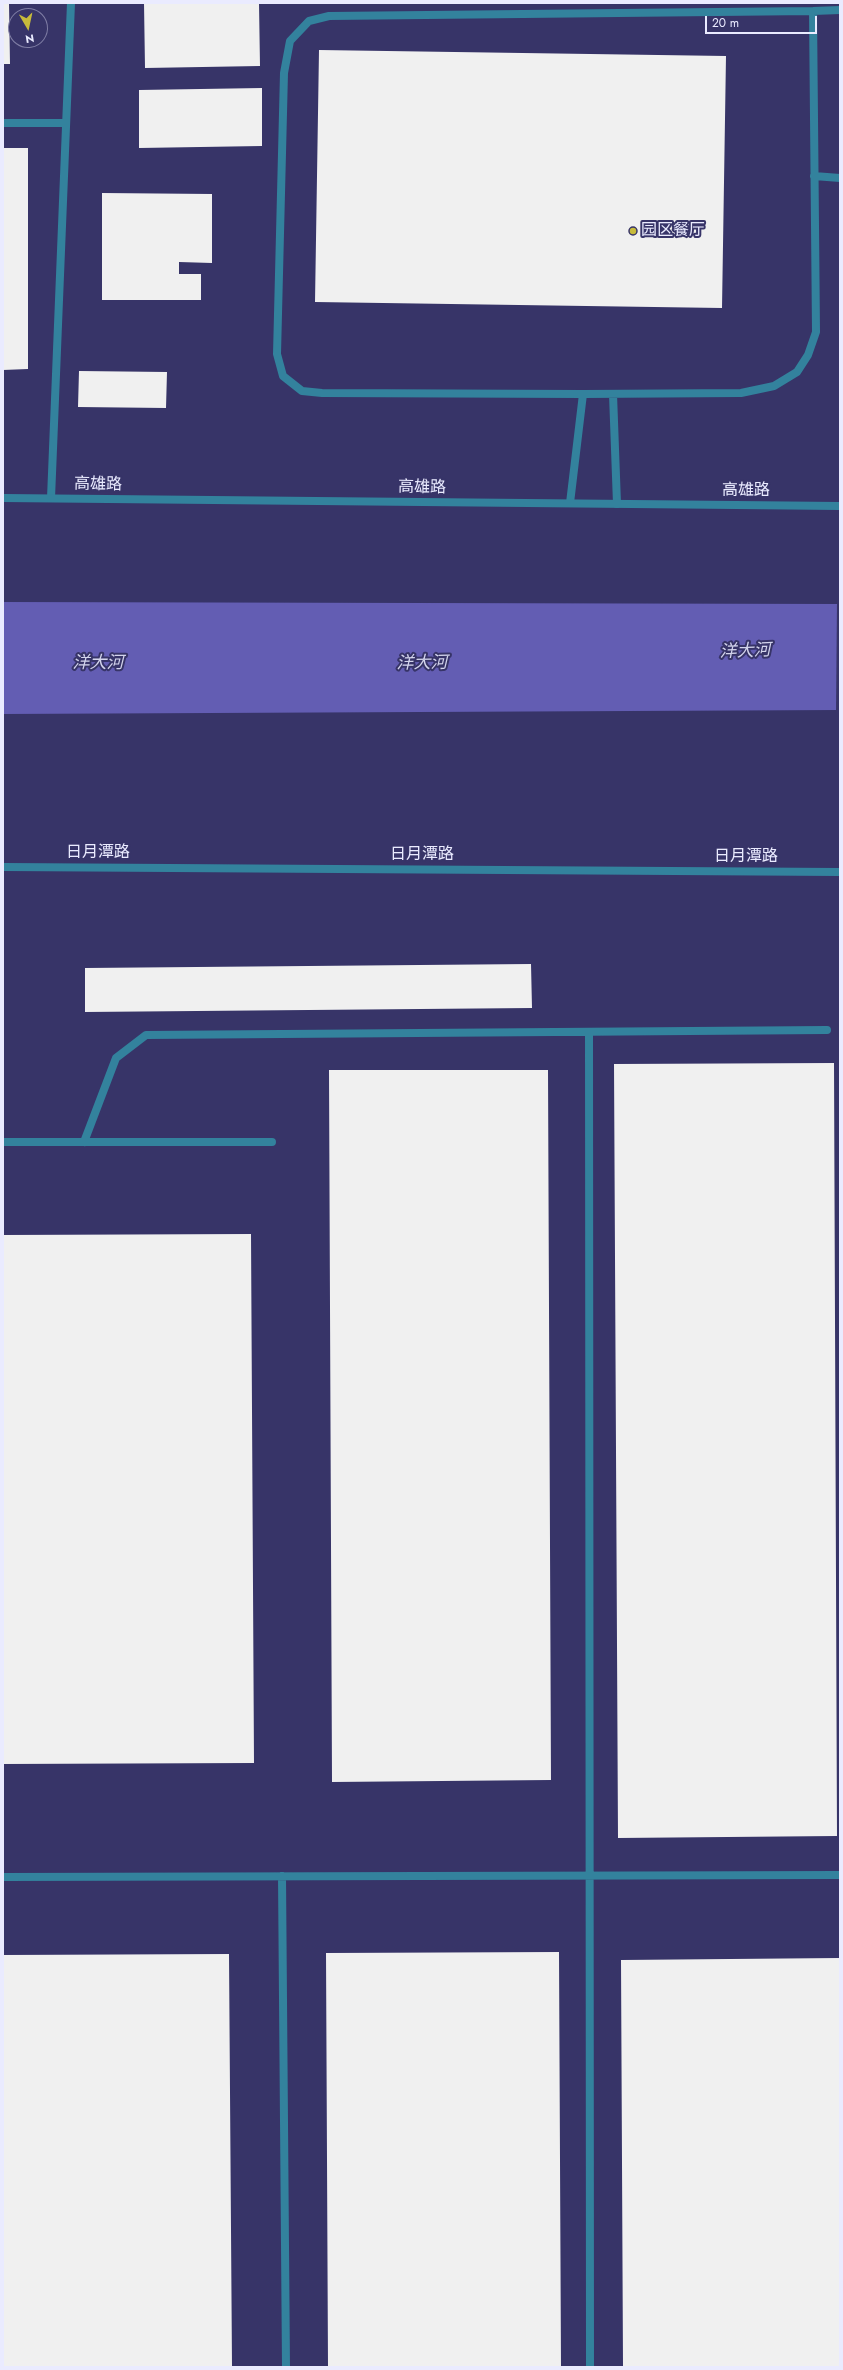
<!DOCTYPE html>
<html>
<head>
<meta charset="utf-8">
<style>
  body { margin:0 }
  #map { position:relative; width:843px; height:2370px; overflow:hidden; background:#373468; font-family:Jost,sans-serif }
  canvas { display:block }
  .frame { position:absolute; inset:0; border:4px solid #eaebff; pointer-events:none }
  .north { position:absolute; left:8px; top:8px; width:40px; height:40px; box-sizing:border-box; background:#373468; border:1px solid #7f7da4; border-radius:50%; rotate:171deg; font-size:11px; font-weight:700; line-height:16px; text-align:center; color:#eaebff }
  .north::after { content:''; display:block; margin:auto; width:14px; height:18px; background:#c7bb3b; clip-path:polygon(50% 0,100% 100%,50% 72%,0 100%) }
  .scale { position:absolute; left:705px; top:16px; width:112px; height:18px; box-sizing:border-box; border:2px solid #eaebff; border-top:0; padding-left:5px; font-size:12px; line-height:14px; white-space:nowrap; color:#eaebff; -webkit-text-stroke:3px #373468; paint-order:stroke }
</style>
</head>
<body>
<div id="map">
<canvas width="843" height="2370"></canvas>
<div class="frame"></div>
<div class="north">N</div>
<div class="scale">20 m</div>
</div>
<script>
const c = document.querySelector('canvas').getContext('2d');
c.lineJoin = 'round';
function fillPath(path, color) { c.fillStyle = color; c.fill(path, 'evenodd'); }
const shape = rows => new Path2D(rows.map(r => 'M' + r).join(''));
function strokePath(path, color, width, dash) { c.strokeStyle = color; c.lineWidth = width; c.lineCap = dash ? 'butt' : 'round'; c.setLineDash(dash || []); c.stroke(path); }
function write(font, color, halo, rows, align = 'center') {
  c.font = font + ' Jost,"Noto Sans SC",sans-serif'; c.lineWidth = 4; c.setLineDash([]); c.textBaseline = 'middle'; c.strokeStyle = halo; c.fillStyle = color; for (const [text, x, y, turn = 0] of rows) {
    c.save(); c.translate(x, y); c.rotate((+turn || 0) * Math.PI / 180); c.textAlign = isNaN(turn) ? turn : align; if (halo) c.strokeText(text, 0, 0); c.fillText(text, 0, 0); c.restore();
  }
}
const water = shape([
  [3,602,840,604,840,710,3,714]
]);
const pier = shape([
  [837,602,840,602,840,712,836,712]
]);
const building = shape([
  [3,3,9,3,10,64,3,64],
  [144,3,259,3,260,66,145,68],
  [319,50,726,56,722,308,315,302],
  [262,88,262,146,139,148,139,90],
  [3,148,28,148,28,369,3,370],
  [102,193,212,194,212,263,179,262,179,274,201,274,201,300,102,300],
  [79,371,167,372,166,408,78,407],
  [531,964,532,1008,85,1012,85,968],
  [834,1063,837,1836,618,1838,614,1064],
  [329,1070,548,1070,551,1780,332,1782],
  [251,1234,254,1763,3,1764,3,1235],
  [559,1952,561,2367,328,2367,326,1953],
  [229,1954,232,2367,3,2367,3,1955],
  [839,1958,840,2367,623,2367,621,1960]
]);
const service = shape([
  [813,11,816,332,808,355,797,372,774,386,741,393,583,394,322,393,302,391,283,376,277,354,284,73,290,41,309,21,329,16,813,11,840,10],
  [3,123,66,123],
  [814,176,840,178],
  [613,394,617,504],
  [51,498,71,3],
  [570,503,583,394],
  [589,1032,590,2367],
  [3,1142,272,1142],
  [84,1142,116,1058,146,1035,827,1030],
  [282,1876,286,2367],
  [3,1877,840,1875]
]);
const minor = shape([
  [3,498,840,506]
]);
const tertiary = shape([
  [3,867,840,872]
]);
const markers = [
  [633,231,4,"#c7bb3b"]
];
const poiNames = [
  ["园区餐厅",641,231]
];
const streetNames = [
  ["高雄路",98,485,1],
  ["高雄路",422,488,1],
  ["高雄路",746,491],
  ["日月潭路",98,853],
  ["日月潭路",422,855],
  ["日月潭路",746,857]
];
const waterNames = [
  ["洋大河",745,652,-2],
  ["洋大河",98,664],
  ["洋大河",422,664,-1]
];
fillPath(water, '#635db3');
fillPath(pier, '#373468');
fillPath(building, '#f0f0f0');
strokePath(service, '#33829d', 8);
strokePath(minor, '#33829d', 8);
strokePath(tertiary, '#33829d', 8);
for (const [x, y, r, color] of markers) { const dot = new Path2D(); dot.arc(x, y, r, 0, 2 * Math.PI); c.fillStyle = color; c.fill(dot); strokePath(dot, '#373468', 1.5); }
write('16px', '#eaebff', '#373468', poiNames, 'left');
write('16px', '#eaebff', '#373468', streetNames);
write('italic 17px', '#d3d4ec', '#373468', waterNames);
</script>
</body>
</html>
